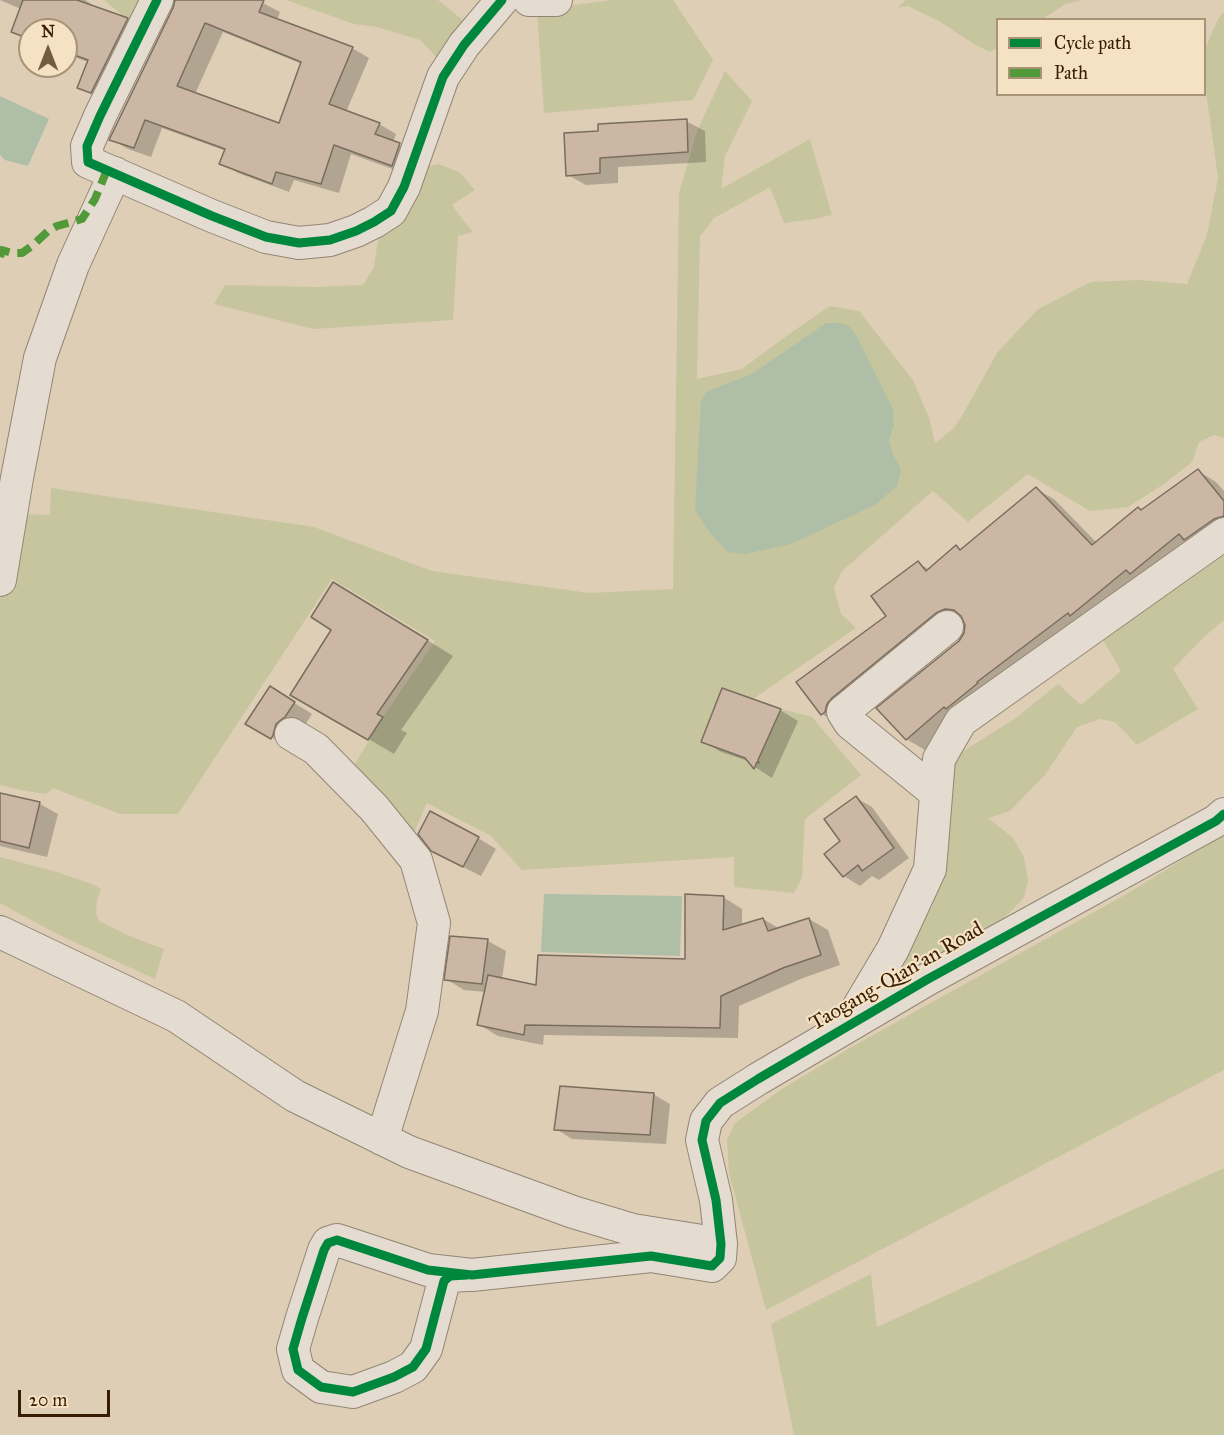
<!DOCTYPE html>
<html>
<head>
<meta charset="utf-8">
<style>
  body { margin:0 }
  #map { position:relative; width:1224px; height:1435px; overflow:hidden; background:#deceb6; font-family:"IM FELL Great Primer",serif }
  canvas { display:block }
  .legend { position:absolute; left:996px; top:18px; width:210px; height:78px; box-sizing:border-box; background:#f5e1c4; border:2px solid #a99377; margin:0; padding:8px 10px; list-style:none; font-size:18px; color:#381d03 }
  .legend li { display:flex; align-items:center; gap:12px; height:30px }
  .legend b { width:30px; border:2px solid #a99377 }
  .north { position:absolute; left:18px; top:18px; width:60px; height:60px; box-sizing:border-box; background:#f5e1c4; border:2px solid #a99377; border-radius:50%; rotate:0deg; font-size:16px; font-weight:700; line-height:24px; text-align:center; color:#381d03 }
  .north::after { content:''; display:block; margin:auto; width:21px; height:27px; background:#725b42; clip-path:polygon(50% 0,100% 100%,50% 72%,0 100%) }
  .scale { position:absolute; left:18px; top:1390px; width:92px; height:27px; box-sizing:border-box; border:3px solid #381d03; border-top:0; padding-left:8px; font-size:18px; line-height:21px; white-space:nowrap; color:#381d03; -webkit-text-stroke:4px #f5e1c4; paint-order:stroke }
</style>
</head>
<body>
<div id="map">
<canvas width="1224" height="1435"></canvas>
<ul class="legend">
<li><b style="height:8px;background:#00873e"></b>Cycle path</li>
<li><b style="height:8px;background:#529a39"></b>Path</li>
</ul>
<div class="north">N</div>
<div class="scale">20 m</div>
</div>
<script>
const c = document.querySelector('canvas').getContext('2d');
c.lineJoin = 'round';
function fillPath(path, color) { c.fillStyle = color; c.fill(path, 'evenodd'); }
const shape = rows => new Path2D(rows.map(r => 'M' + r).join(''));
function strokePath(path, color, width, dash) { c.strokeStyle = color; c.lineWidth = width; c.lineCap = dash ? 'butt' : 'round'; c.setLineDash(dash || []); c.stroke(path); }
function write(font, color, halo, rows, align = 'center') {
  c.font = font + ' "IM FELL Great Primer",serif'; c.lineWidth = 4.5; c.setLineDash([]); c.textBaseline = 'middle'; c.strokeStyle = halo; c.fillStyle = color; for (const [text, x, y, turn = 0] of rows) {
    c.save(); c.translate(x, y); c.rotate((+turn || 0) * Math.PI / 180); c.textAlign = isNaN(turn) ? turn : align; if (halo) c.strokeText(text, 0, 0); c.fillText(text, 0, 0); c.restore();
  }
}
const green = shape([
  [104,0,147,0,135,26],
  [286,0,438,0,470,26,442,63,420,40,377,27,354,24],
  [612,0,673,0,713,60,693,100,544,113,537,10],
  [905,0,1082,0,1066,4,1042,19,998,20,997,48,990,52,974,44,939,21,908,6,898,8],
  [1224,12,1224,438,1214,435,1199,442,1192,462,1164,484,1128,507,1090,511,1028,474,968,522,933,491,842,571,834,588,841,614,856,628,753,699,722,689,781,709,812,717,861,775,805,819,802,878,794,893,734,887,734,857,522,870,491,836,427,803,412,837,351,771,383,717,435,641,332,579,178,814,120,814,53,788,46,794,21,790,0,785,0,513,50,515,51,488,314,527,432,571,589,593,673,589,679,193,697,131,725,71,752,101,725,156,721,189,810,139,832,215,814,219,784,223,770,187,714,218,700,236,697,379,742,369,792,332,830,306,859,311,913,380,929,418,935,443,953,429,962,416,997,353,1038,309,1091,282,1138,280,1187,284,1207,235,1218,178,1205,84,1204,51,1218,19],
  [438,164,459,172,475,190,452,205,463,220,473,232,458,236,453,320,313,329,214,304,225,285,315,287,363,285,374,267,377,246,382,230,422,168],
  [1224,533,1224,620,1205,636,1173,669,1198,709,1137,745,1115,722,1100,719,1077,727,1045,775,1010,811,988,818,1013,838,1024,857,1028,880,1024,898,994,928,916,971,900,973,894,966,905,946,933,905,942,860,954,757,1016,718,1058,684,1081,705,1121,671,1098,631],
  [1224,834,1224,1070,766,1310,729,1173,727,1140,735,1123,782,1089,850,1048,1130,892],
  [0,857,57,872,92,884,101,889,97,900,96,913,99,921,127,935,164,949,155,979,59,935,0,903],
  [1224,1168,1224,1435,794,1435,771,1324,871,1274,877,1327]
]);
const water = shape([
  [0,96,49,119,28,166,5,160,0,155],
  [826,323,840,323,849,326,856,335,893,409,894,425,889,440,893,454,901,469,897,486,875,505,791,544,745,554,728,552,711,534,695,510,701,400,708,391,752,374],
  [544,894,682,896,680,956,541,952]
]);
const shadow = shape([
  [0,0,85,0,100,10,127,20,144,29,96,97,79,88,88,62,66,54,66,30,30,30,30,41,13,31,21,9],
  [176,0,257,0,280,12,277,20,352,48,369,58,346,112,379,124,396,134,393,142,417,154,409,175,351,154,339,193,294,180,289,192,238,173,221,163,226,151,162,128,151,157,128,149,111,139,175,8],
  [223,32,302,64,280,125,195,94],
  [686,121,705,131,706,162,618,167,618,183,586,185,568,175,599,133],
  [1198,471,1216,482,1224,491,1224,535,962,717,925,750,906,739,965,633,966,623,963,619,954,623,840,725,822,714,798,682,888,616,918,563,930,570,957,547,962,550,1036,489,1054,499,1097,543],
  [359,598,453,656,401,730,407,733,394,754,292,694,333,630],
  [288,699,312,714,290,748,247,723],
  [780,710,798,721,772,778,755,767,751,762,721,752,703,741],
  [0,794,40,804,58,814,47,857,0,846],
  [856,798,872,807,909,858,879,880,872,876,860,886,844,876,842,841],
  [478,838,496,849,481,876,451,861],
  [723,897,742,909,742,926,763,919,780,929,809,919,828,930,840,965,803,978,739,1006,738,1038,544,1035,543,1045,498,1036,478,1024,486,992,464,990,446,979,452,938,488,941,506,951,502,979,537,987,686,960],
  [653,1094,670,1104,666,1144,572,1139,556,1129]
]);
const building = shape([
  [23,0,77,0,128,18,91,93,77,88,88,60,66,52,66,30,30,30,30,39,11,32,23,0],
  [175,0,264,0,259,12,353,47,329,104,380,123,375,134,400,143,392,166,334,145,321,184,276,172,272,184,219,164,225,149,145,120,134,148,109,140,173,8,175,0],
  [205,23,301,62,279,123,177,86,205,23],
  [687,119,688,152,600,158,600,173,566,176,564,133,598,131,598,124,687,119],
  [1198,469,1224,501,1224,516,1214,519,1184,540,1179,534,1130,574,1126,570,1070,616,1068,613,977,682,978,683,946,709,944,707,906,740,876,708,959,641,964,633,965,625,961,616,954,610,945,609,936,613,832,698,827,704,825,712,821,715,796,682,886,616,871,596,918,561,926,571,956,545,960,550,1036,487,1092,545,1138,507,1141,510,1198,469],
  [333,582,428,640,377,714,383,717,368,740,290,695,331,630,311,617,333,582],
  [270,686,295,702,285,717,282,719,276,724,273,735,271,739,245,724,270,686],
  [722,688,781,709,758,760,759,763,757,762,754,769,745,758,701,742,722,688],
  [0,793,40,802,29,848,0,841,0,793],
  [856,796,894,848,862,871,858,865,843,877,824,854,840,841,824,819,856,796],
  [430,811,479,837,463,867,431,851,418,834,430,811],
  [685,894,724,896,723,930,763,918,768,931,809,918,821,955,783,968,721,996,720,1028,525,1025,524,1035,477,1025,488,975,536,985,538,955,685,959,685,894],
  [450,936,488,939,482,984,444,980,450,936],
  [560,1086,654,1093,650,1135,554,1130,560,1086]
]);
const street = shape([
  [157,0,100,116,87,146,88,162,212,216,266,237,299,243,330,240,356,231,374,222,391,211,404,187,443,77,464,45,502,0],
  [529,0,556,0],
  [0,580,17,478,40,358,73,265,115,173],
  [291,734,316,749,374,808,416,860,434,923,422,1011,382,1139],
  [936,793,850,723,843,712,947,627],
  [0,932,176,1016,295,1096,409,1152,573,1212,633,1230,721,1244],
  [849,1023,893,949,930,869,939,759,961,721,1224,534],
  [467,1275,450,1276,444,1281,426,1349,413,1367,394,1377,353,1392,321,1387,298,1370,293,1349,302,1318,324,1250,328,1243,337,1240,428,1270,472,1275,651,1256,712,1266,720,1258,721,1244,716,1200,702,1140,706,1121,720,1103,758,1079,928,979,1216,821,1224,814]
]);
const quiet = shape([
  [0,257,2,250,12,253,22,253,33,245,48,231,57,226,82,219,95,199,107,170]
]);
const cycleway = shape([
  [157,0,100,116,87,146,88,162,212,216,266,237,299,243,330,240,356,231,374,222,391,211,404,187,443,77,464,45,502,0],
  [467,1275,450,1276,444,1281,426,1349,413,1367,394,1377,353,1392,321,1387,298,1370,293,1349,302,1318,324,1250,328,1243,337,1240,428,1270,472,1275,651,1256,712,1266,720,1258,721,1244,716,1200,702,1140,706,1121,720,1103,758,1079,928,979,1216,821,1224,814]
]);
const streetNames = [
  ["Taogang-Qian'an Road",897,977,-30]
];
fillPath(green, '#c6c59e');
fillPath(water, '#afbfa7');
fillPath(shadow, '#0003');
fillPath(building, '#cbb7a4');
strokePath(building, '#796d5d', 1.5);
strokePath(street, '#928574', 34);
strokePath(street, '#e4dcd0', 32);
strokePath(quiet, '#529a39', 8, [15, 8]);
strokePath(cycleway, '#00873e', 9);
write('21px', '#381d03', '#f5e1c4', streetNames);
</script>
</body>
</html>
